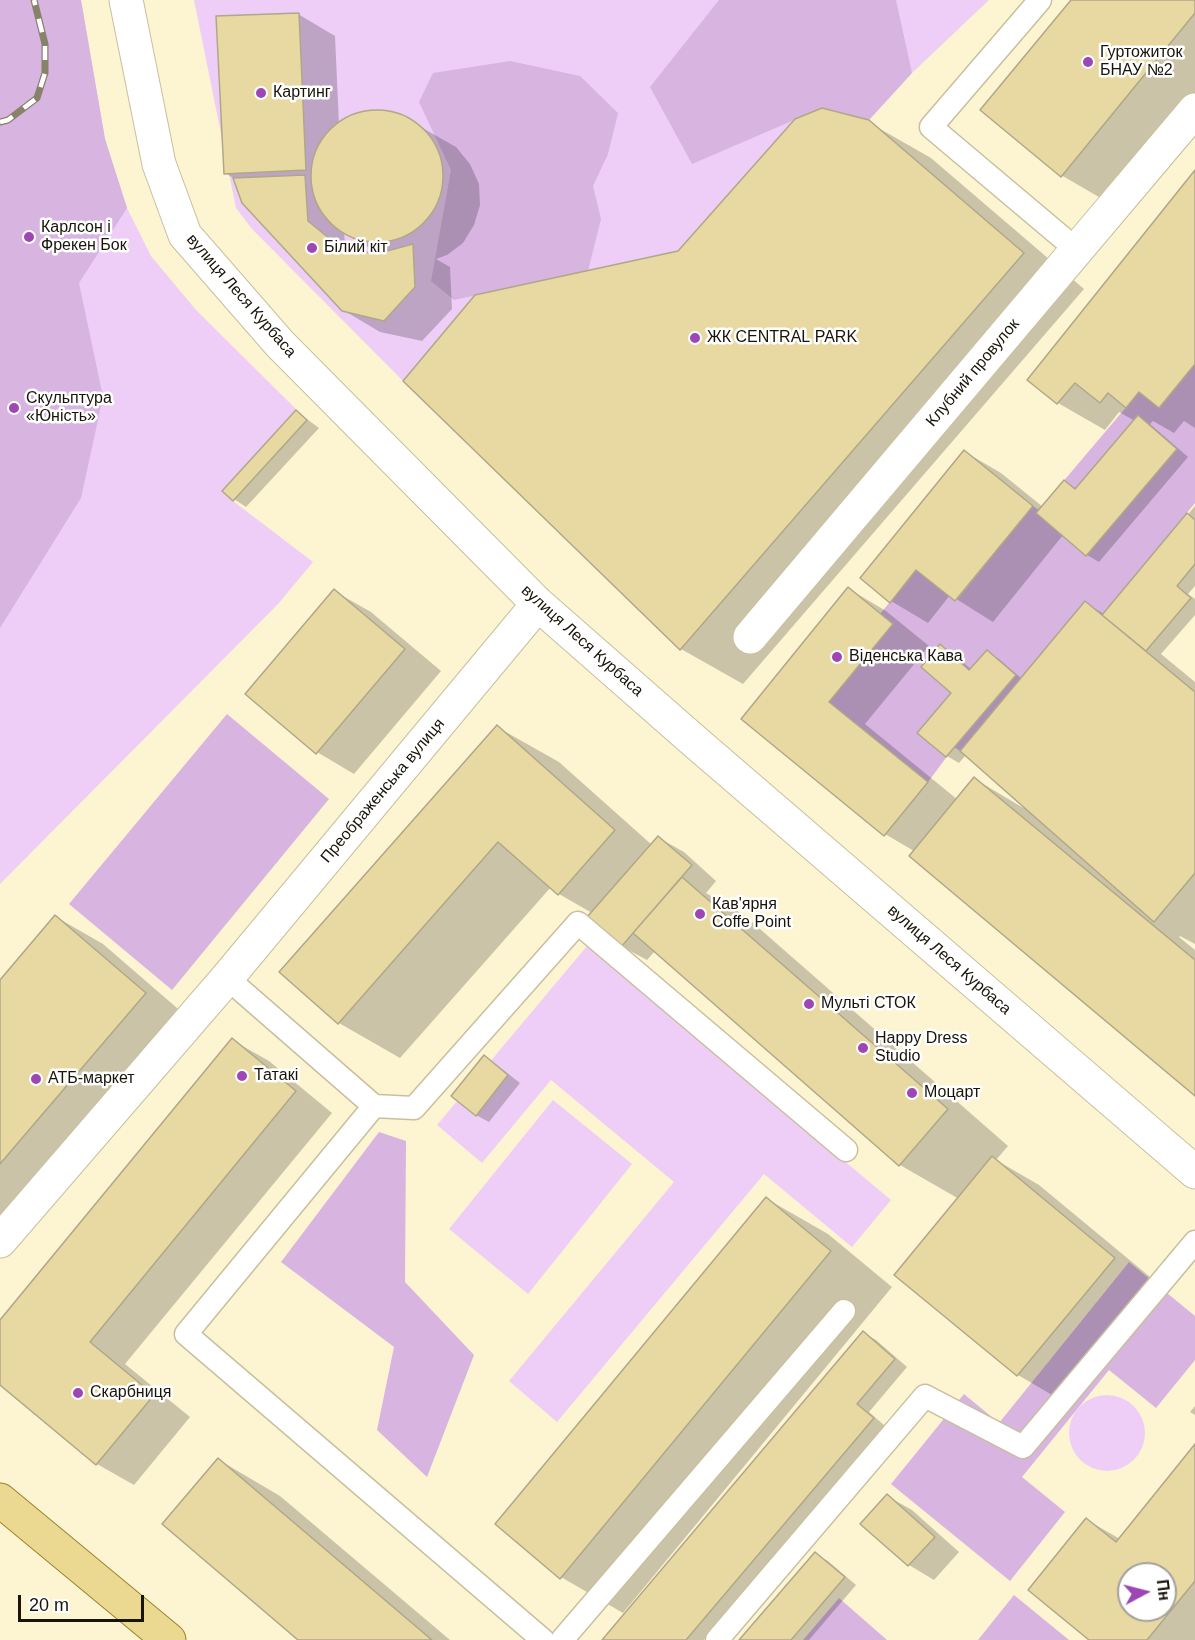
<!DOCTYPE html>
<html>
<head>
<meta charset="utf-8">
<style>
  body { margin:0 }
  #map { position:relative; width:1195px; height:1640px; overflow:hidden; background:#fdf4d2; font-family:Helvetica,sans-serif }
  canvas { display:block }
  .north { position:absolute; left:1117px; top:1562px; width:60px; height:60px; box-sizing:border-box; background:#fff; border:2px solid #a3a19d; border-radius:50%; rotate:83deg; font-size:16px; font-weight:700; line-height:24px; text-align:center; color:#181409 }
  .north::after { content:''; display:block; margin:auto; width:21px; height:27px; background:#9e47b4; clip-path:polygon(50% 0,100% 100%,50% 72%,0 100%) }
  .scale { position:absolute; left:18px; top:1595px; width:126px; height:27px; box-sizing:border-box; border:3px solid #181409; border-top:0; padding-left:8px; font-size:18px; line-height:21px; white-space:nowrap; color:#181409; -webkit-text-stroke:4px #fff; paint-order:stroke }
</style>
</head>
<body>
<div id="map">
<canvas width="1195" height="1640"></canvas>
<div class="north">Пн</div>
<div class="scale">20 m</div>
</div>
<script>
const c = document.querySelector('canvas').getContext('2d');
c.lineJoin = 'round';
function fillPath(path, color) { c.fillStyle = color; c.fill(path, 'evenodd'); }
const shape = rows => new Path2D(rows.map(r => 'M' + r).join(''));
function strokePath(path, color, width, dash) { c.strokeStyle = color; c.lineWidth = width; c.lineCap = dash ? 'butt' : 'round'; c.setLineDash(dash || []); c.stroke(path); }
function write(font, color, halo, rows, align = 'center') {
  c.font = font + ' Helvetica,sans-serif'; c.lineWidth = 5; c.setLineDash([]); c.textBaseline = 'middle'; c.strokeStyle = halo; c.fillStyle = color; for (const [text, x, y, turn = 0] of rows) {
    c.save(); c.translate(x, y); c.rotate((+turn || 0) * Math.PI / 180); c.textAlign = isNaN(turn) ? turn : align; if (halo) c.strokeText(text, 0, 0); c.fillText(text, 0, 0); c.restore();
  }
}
const green = shape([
  [0,0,81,0,105,139,127,208,151,256,196,310,307,420,233,501,313,562,278,604,0,884],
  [194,0,989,0,912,73,869,120,822,108,795,119,678,251,475,295,403,381,252,229,236,208],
  [587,946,891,1200,852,1247,764,1174,557,1422,509,1381,674,1182,551,1080,482,1163,437,1125],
  [553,1100,632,1164,528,1294,449,1229],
  '1069 1433a38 38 0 1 1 76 0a38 38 0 1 1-76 0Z'
]);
const forest = shape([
  [0,0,81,0,105,139,127,208,79,283,103,397,81,498,0,628],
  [719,0,896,0,912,73,869,120,822,108,692,164,650,87],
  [510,61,580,76,618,113,608,154,593,186,601,219,588,271,454,300,431,281,451,170,419,102,433,73],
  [1195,364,1195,503,1102,615,960,751,954,747,928,782,829,702,893,624,880,614,916,570,956,601,1033,506,1039,510,1139,392,1159,408],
  [227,714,329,799,172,990,69,904],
  [379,1132,406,1141,405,1282,474,1355,427,1477,377,1430,394,1347,281,1262],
  [1129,1262,1195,1316,1195,1360,1156,1408,1109,1370,1022,1477,1065,1512,1010,1581,891,1484,964,1394,999,1423],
  [1014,1595,1069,1640,978,1640],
  [839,1598,887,1640,803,1640]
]);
const shadow = shape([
  [1072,0,1195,0,1195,123,1123,211,1061,175],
  [298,14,335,36,339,124,354,115,375,111,398,114,456,147,470,164,479,184,480,205,474,225,463,243,447,255,436,259,450,267,452,309,422,341,380,332,343,310,235,179,225,173],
  [344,232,349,236,380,254,357,254,345,244],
  [868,122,931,158,1084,289,743,684,681,649,405,381,679,253],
  [1195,172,1195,428,1184,421,1174,433,1153,421,1150,424,1188,457,1099,562,1087,555,1063,535,993,622,950,595,928,623,891,601,965,452,1001,473,1043,507,1065,482,1077,489,1135,421,1119,412,1105,430,1058,403,1029,380],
  [296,411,319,428,246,507,234,499],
  [1195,506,1195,586,1188,594,1195,599,1195,615,1161,654,1195,682,1195,944,1180,936,1179,937,1195,950,1195,1094,914,851,885,834,744,718,849,589,886,611,929,646,865,724,958,800,975,779,1025,809,966,755,959,763,947,756,953,693,940,646,952,653,972,670,987,652,999,659,1022,679,1086,603,1104,614],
  [334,591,371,612,441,671,354,774,317,752],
  [497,727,559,762,652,845,659,838,684,852,716,881,706,893,744,915,1008,1146,996,1160,1039,1185,1161,1286,1064,1402,1018,1375,959,1199,900,1165,655,951,647,960,621,946,592,913,559,894,551,887,400,1058,339,1023],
  [56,917,103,944,192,1021,0,1246,0,983],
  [232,1040,269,1061,332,1113,125,1364,190,1417,134,1485,97,1464,0,1383,0,1322],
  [485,1057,497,1065,520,1083,489,1122,476,1115],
  [767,1199,828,1234,892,1287,623,1613,561,1577],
  [863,1333,876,1340,907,1367,869,1412,885,1426,704,1640,604,1640],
  [1195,1406,1195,1415,1190,1412],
  [1195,1446,1195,1640,1092,1640,1087,1520,1120,1539],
  [1129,1574,1165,1574,1165,1610,1129,1610],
  [219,1460,280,1496,450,1640,301,1640],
  [887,1496,912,1510,959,1552,934,1580,909,1565,862,1524],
  [815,1554,828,1561,856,1585,809,1640,741,1640]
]);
const building = shape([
  [1071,0,1195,0,1195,13,1061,177,980,110,1071,0],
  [299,13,306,170,224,174,216,16,299,13],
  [822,108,869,120,1024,253,680,650,403,381,475,295,678,251,795,119,822,108],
  '311 176a66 66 0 1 1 132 0a66 66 0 1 1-132 0Z',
  [1195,170,1195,364,1159,408,1139,392,1126,408,1108,393,1100,403,1075,383,1057,404,1027,380,1195,170],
  [305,175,308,221,347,253,383,252,413,244,415,287,384,321,342,311,242,203,233,178,305,175],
  [296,410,307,420,233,501,222,491,296,410],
  [1138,415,1177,449,1086,556,1036,513,1064,480,1075,489,1138,415],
  [964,450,1033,506,955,601,916,570,890,603,860,578,964,450],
  [1187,513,1195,520,1195,564,1177,586,1191,598,1146,651,1102,615,1187,513],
  [848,587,893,624,829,702,928,782,884,836,741,719,848,587],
  [334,589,405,649,316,754,245,694,334,589],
  [1085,601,1195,692,1195,873,1154,922,960,751,1085,601],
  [940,644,969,670,987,650,1016,675,946,757,917,733,951,693,921,667,940,644],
  [497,725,615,830,558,895,498,842,338,1024,279,972,497,725],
  [974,777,1195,960,1195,1096,909,856,974,777],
  [658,836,692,865,621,947,587,917,658,836],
  [682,877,948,1109,899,1166,633,933,682,877],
  [55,915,146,993,0,1164,0,980,55,915],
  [232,1038,296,1091,90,1342,154,1395,96,1465,0,1385,0,1320,232,1038],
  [484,1055,508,1075,476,1116,451,1096,484,1055],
  [992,1156,1115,1258,1017,1376,894,1275,992,1156],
  [766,1197,831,1251,560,1579,495,1524,766,1197],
  [863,1331,895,1359,857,1404,874,1418,686,1640,602,1640,863,1331],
  [1195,1444,1195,1581,1147,1640,1089,1640,1028,1590,1086,1518,1116,1542,1195,1444],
  [1129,1574,1165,1574,1165,1610,1129,1610,1129,1574],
  [218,1458,432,1640,298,1640,162,1524,218,1458],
  [887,1494,935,1537,908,1566,860,1524,887,1494],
  [815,1552,845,1577,791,1640,739,1640,815,1552]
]);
const service = shape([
  [1040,0,931,127,1077,250],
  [227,978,374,1106],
  [543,1640,186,1334,374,1106,414,1108,578,923,846,1150],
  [562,1640,844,1311],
  [717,1640,925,1396,1023,1447,1195,1242]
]);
const pedestrian = shape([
  [0,1241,227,978]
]);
const minor = shape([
  [126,0,159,164,185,235,280,344,538,604,693,740,1195,1172],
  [750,637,1195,110],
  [227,978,538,604]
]);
const primary = shape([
  [0,1500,169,1640]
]);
const rail = shape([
  [0,122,8,120,37,98,45,73,45,44,34,0]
]);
const markers = [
  [1088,62,6,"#9e47b4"],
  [261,93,6,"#9e47b4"],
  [29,237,6,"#9e47b4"],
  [312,248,6,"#9e47b4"],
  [695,338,6,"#9e47b4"],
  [14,408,6,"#9e47b4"],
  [837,657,6,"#9e47b4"],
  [700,914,6,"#9e47b4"],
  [809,1004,6,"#9e47b4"],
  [863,1048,6,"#9e47b4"],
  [242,1076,6,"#9e47b4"],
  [36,1079,6,"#9e47b4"],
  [912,1093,6,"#9e47b4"],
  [78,1393,6,"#9e47b4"]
];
const poiNames = [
  ["Гуртожиток",1100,53],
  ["БНАУ №2",1100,71],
  ["Картинг",273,93],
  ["Карлсон і",41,228],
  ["Фрекен Бок",41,246],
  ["Білий кіт",324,248],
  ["ЖК CENTRAL PARK",707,338],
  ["Скульптура",26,399],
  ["«Юність»",26,417],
  ["Віденська Кава",849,657],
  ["Кав'ярня",712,905],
  ["Coffe Point",712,923],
  ["Мульті СТОК",821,1004],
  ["Happy Dress",875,1039],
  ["Studio",875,1057],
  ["Татакі",254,1076],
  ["АТБ-маркет",48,1079],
  ["Моцарт",924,1093],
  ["Скарбниця",90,1393]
];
const streetNames = [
  ["вулиця Леся Курбаса",241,296,49],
  ["Клубний провулок",973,373,-50],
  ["вулиця Леся Курбаса",582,641,42],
  ["Преображенська вулиця",383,791,-50],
  ["вулиця Леся Курбаса",949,960,41]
];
fillPath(green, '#eecef6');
fillPath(forest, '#d8b4e1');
fillPath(shadow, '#0003');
fillPath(building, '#e8d9a2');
strokePath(building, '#b0a788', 1.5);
strokePath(service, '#c8bf9f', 25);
strokePath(pedestrian, '#c8bf9f', 35);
strokePath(minor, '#c8bf9f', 35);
strokePath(primary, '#998331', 35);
strokePath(service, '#fff', 22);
strokePath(pedestrian, '#fff', 33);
strokePath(minor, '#fff', 33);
strokePath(primary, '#ebd991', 33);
strokePath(rail, '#88826b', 7);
strokePath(rail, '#fff', 4.5, [14]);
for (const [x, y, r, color] of markers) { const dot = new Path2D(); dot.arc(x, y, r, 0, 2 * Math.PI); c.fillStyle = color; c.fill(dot); strokePath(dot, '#fff', 2); }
write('16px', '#181409', '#fff', poiNames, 'left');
write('16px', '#181409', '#fff', streetNames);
</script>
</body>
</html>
